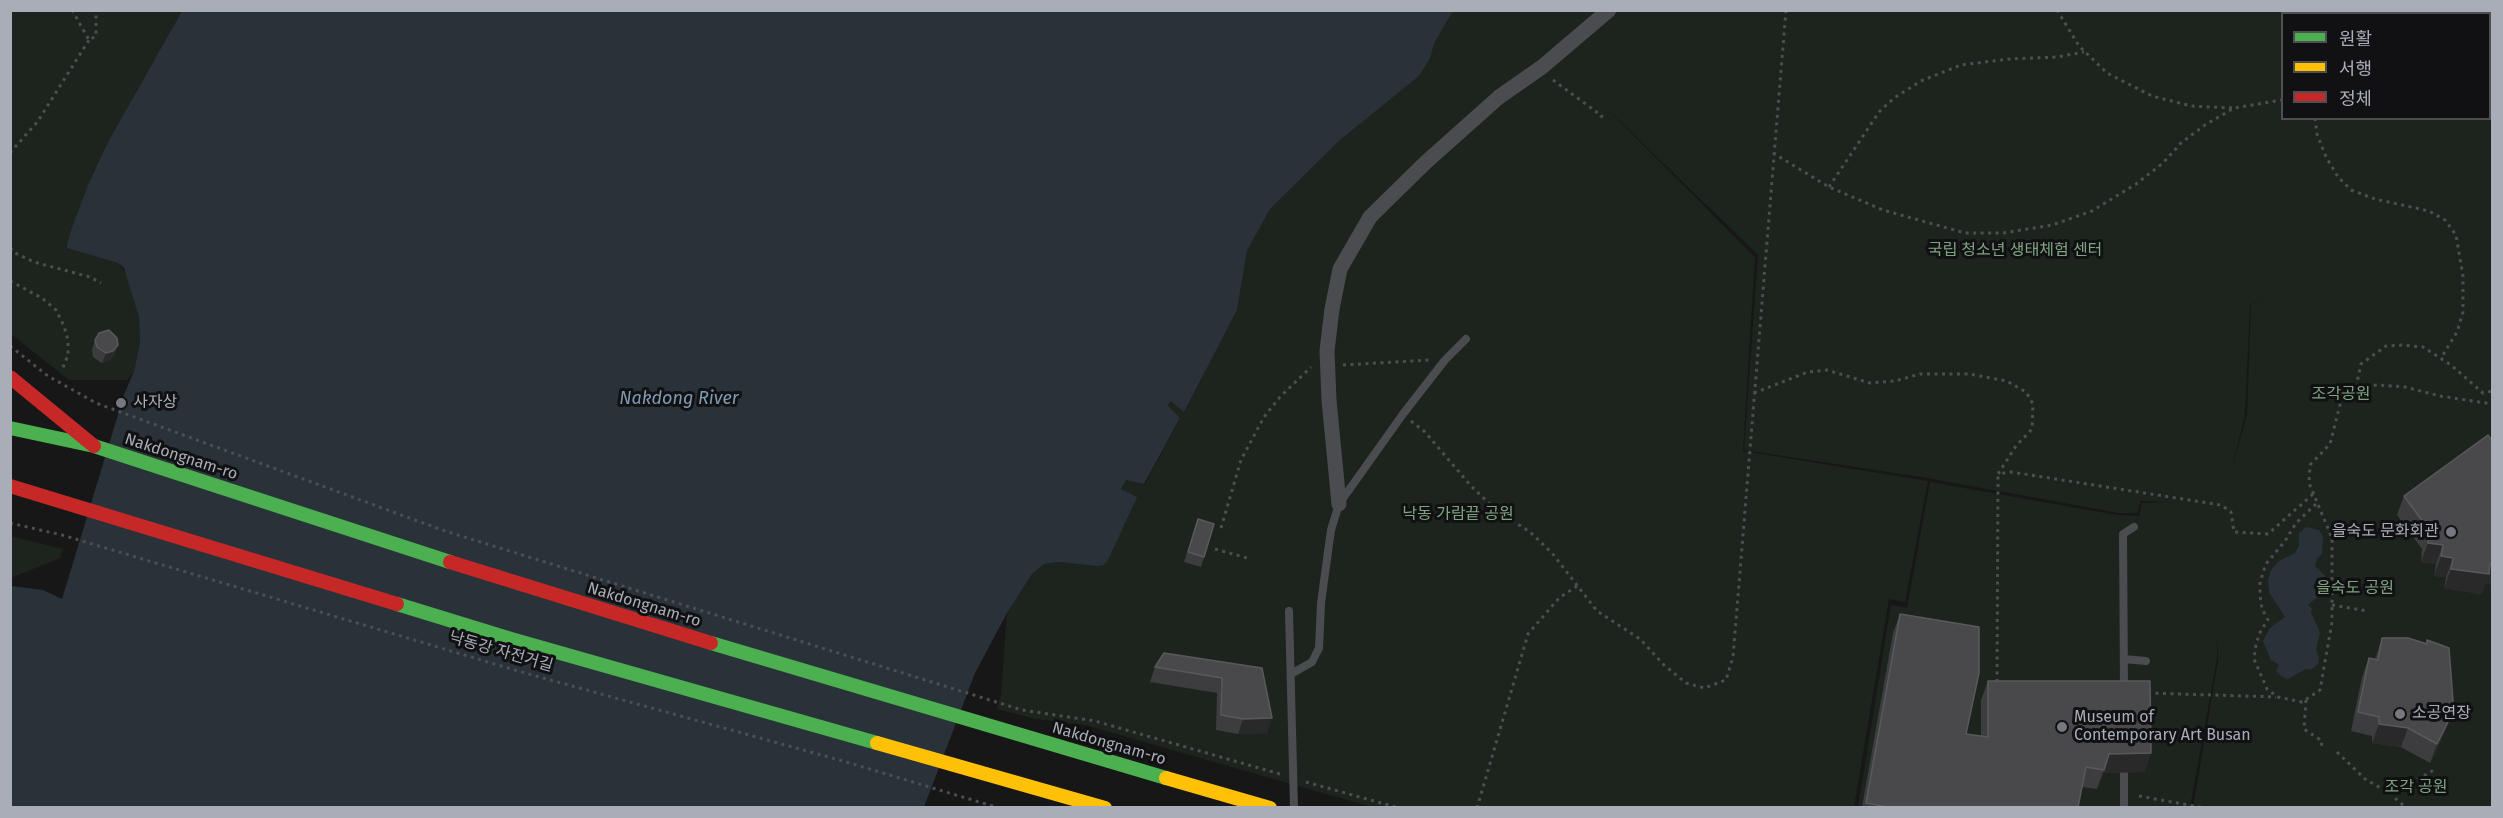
<!DOCTYPE html>
<html>
<head>
<meta charset="utf-8">
<style>
  body { margin:0 }
  #map { position:relative; width:2503px; height:818px; overflow:hidden; background:#171717; font-family:"Fira Sans","Noto Sans KR",sans-serif }
  canvas { display:block }
  .frame { position:absolute; inset:0; border:12px solid #a8adb8; pointer-events:none }
  .legend { position:absolute; left:2281px; top:12px; width:210px; height:108px; box-sizing:border-box; background:#111113; border:2px solid #4d4f55; margin:0; padding:8px 10px; list-style:none; font-size:18px; color:#a8adb8 }
  .legend li { display:flex; align-items:center; gap:12px; height:30px }
  .legend b { width:30px; border:2px solid #4d4f55 }
</style>
</head>
<body>
<div id="map">
<canvas width="2503" height="818"></canvas>
<div class="frame"></div>
<ul class="legend">
<li><b style="height:8px;background:#4caf50"></b>원활</li>
<li><b style="height:8px;background:#ffc107"></b>서행</li>
<li><b style="height:8px;background:#c62828"></b>정체</li>
</ul>
</div>
<script>
const c = document.querySelector('canvas').getContext('2d');
c.lineJoin = 'round';
function fillPath(path, color) { c.fillStyle = color; c.fill(path, 'evenodd'); }
const shape = rows => new Path2D(rows.map(r => 'M' + r).join(''));
function strokePath(path, color, width, dash) { c.strokeStyle = color; c.lineWidth = width; c.lineCap = dash ? 'butt' : 'round'; c.setLineDash(dash || []); c.stroke(path); }
function write(font, color, halo, rows, align = 'center') {
  c.font = font + ' "Fira Sans","Noto Sans KR",sans-serif'; c.lineWidth = 6; c.setLineDash([]); c.textBaseline = 'middle'; c.strokeStyle = halo; c.fillStyle = color; for (const [text, x, y, turn = 0] of rows) {
    c.save(); c.translate(x, y); c.rotate((+turn || 0) * Math.PI / 180); c.textAlign = isNaN(turn) ? turn : align; if (halo) c.strokeText(text, 0, 0); c.fillText(text, 0, 0); c.restore();
  }
}
const green = shape([
  [11,11,182,11,108,142,71,230,68,248,118,263,128,276,139,317,140,343,134,371,127,380,69,380,11,334],
  [1453,11,2492,11,2492,807,2193,807,2218,661,2217,631,2217,659,2190,807,1858,807,1891,605,1907,608,1930,482,2117,515,2139,516,2142,503,2171,502,2141,501,2137,513,2119,513,1927,478,1744,450,1758,255,1598,100,1755,257,1743,451,1928,481,1905,602,1889,599,1854,807,1372,807,1085,725,1035,719,997,709,1001,694,1007,613,1018,595,1032,574,1044,564,1059,562,1097,566,1109,558,1136,497,1121,489,1126,480,1145,484,1180,419,1166,405,1171,400,1184,412,1237,310,1247,251,1270,209,1340,140,1419,76,1429,60,1435,42],
  [2282,14,2490,14,2490,118,2282,118],
  [2273,293,2251,305,2247,415,2232,468,2245,415,2250,305],
  [10,536,63,549,60,558,11,578]
]);
const water = shape([
  [182,11,1453,11,1435,42,1429,60,1419,76,1340,140,1270,209,1247,251,1237,310,1184,412,1171,401,1167,405,1180,418,1144,484,1126,480,1121,489,1137,497,1109,558,1104,565,1097,566,1059,562,1044,564,1032,574,1007,613,975,673,924,807,11,808,11,586,43,590,62,599,124,395,134,371,140,343,139,317,124,268,118,263,67,248,67,246,71,230,89,183,108,142],
  [2306,527,2319,530,2323,537,2322,554,2317,559,2315,566,2325,576,2323,592,2308,605,2312,609,2311,612,2320,633,2316,650,2319,658,2318,664,2312,669,2306,669,2288,679,2281,676,2276,671,2279,665,2271,660,2263,641,2270,628,2285,617,2269,592,2268,580,2271,570,2279,561,2295,553,2299,546,2299,533]
]);
const path = shape([
  [72,10,89,40,96,36,96,10],
  [2057,10,2079,46,2107,73,2152,96,2191,106,2232,108],
  [2377,14,2378,10],
  [1553,80,1602,116,1600,118],
  [2315,118,2317,134,2326,157,2338,177,2351,190,2375,199,2429,211,2445,220,2456,235,2463,276,2463,312,2457,332,2441,358],
  [10,153,38,121,89,40],
  [1773,153,1829,187,1883,210,1965,233,2003,233,2052,225,2092,211,2136,184,2163,163,2181,143,2205,125,2234,108,2282,100],
  [1829,187,1879,112,1894,98,1921,81,1961,65,2009,59,2057,57,2084,52],
  [10,248,15,253,34,262,90,277,101,283],
  [10,281,42,298,56,310,64,326,68,340,68,355,62,370],
  [10,346,48,376,96,403,445,531,1022,710,1095,721,1280,774],
  [1343,365,1429,360],
  [2356,387,2361,364,2386,346,2402,345,2423,347,2451,365,2483,393,2492,391],
  [1754,393,1808,372,1827,370,1870,383,1895,381,1920,374,1969,374,2007,381,2026,392,2033,404,2032,429,2016,446,1998,474,2011,472,2221,505,2231,512,2234,532,2268,534,2313,494],
  [1411,421,1425,432,1471,486,1496,510,1530,532,1552,553,1597,611,1640,639,1664,665,1686,683,1704,688,1726,680,1733,657,1786,10],
  [2316,504,2296,523,2285,541,2266,564,2260,582,2260,595,2262,609,2268,620,2261,630,2256,644,2254,659,2267,689,2278,697,2302,702,2320,690,2332,622,2332,538,2309,483,2310,465,2330,444,2342,397,2356,387,2378,385,2405,387,2440,396,2492,404],
  [10,523,62,535,518,671,843,761,999,808],
  [1221,528,1241,460,1264,417,1280,397,1311,367],
  [1215,549,1247,558],
  [2332,605,2368,611],
  [1997,682,1998,474],
  [2148,693,2276,697],
  [2306,700,2304,729,2322,741,2321,750],
  [2491,735,2492,735],
  [2337,752,2365,779,2386,791,2397,791,2434,770],
  [1306,782,1399,808],
  [2397,791,2395,798,2406,808],
  [2139,796,2205,808],
  [1477,808,1528,634,1559,598,1577,586]
]);
const lane = shape([
  [1289,611,1294,808],
  [2124,659,2146,661],
  [1291,674,1312,662,1319,648,1321,603,1331,530,1339,504,1403,414,1445,360,1466,339],
  [2124,690,2123,534,2134,527],
  [2124,773,2124,808]
]);
const street = shape([
  [1339,504,1329,400,1327,351,1332,309,1340,269,1370,217,1425,163,1499,97,1542,67,1609,10]
]);
const fast = shape([
  [10,428,94,446,450,562],
  [397,604,511,639,877,743],
  [711,643,1166,778]
]);
const slow = shape([
  [877,743,1105,808],
  [1166,778,1270,808]
]);
const jam = shape([
  [10,377,94,446],
  [10,486,397,604],
  [450,562,711,643]
]);
const wall = shape([
  [95,340,118,345,114,355,109,361,102,363,93,357,92,350],
  [2404,496,2485,584,2481,594,2444,588,2446,577,2434,576,2436,564,2421,562,2422,549,2397,515],
  [1198,519,1204,557,1201,567,1184,562],
  [1900,614,1966,734,1981,736,1981,700,1988,681,2151,753,2144,772,2103,773,2097,789,2082,787,2078,807,1862,807,1893,633],
  [2382,638,2426,644,2427,640,2448,722,2441,741,2430,763,2401,747,2372,743,2372,736,2351,731,2362,677,2369,658,2375,659],
  [1155,667,1262,668,1267,733,1238,734,1216,730,1217,693,1150,682]
]);
const shadedWall = shape([
  [118,345,114,355,109,361,102,363,106,353],
  [2428,543,2443,545,2436,564,2421,562],
  [2441,556,2453,558,2446,577,2434,576],
  [2490,564,2493,565,2493,585,2485,584,2481,594,2444,588,2451,569],
  [1272,718,1267,733,1238,734,1243,719],
  [2448,722,2441,741,2430,763,2437,744],
  [2379,724,2408,728,2401,747,2372,743],
  [2151,753,2144,772,2103,773,2109,754]
]);
const building = shape([
  [109,330,117,338,118,345,113,351,106,353,97,347,95,340,99,333,109,330],
  [2488,435,2493,442,2493,565,2490,564,2489,574,2451,569,2453,558,2441,556,2443,545,2428,543,2429,530,2404,496,2488,435],
  [1198,519,1214,524,1204,557,1188,552,1198,519],
  [1900,614,1979,627,1979,673,1966,734,1988,737,1988,681,2150,681,2151,753,2109,754,2104,770,2086,767,2078,807,1888,807,1866,803,1900,614],
  [2382,638,2408,638,2427,644,2427,640,2449,648,2453,701,2448,722,2437,744,2408,728,2379,724,2379,717,2358,712,2369,658,2378,660,2382,638],
  [1164,653,1262,668,1272,718,1243,719,1221,715,1222,678,1155,667,1164,653]
]);
const markers = [
  [121,403,6,"#757880"],
  [2451,532,6,"#757880"],
  [2400,714,6,"#757880"],
  [2062,727,6,"#757880"]
];
const parkNames = [
  ["국립 청소년 생태체험 센터",2015,251],
  ["조각공원",2341,395],
  ["낙동 가람끝 공원",1458,515],
  ["을숙도 공원",2355,589],
  ["조각 공원",2416,788]
];
const poiNames = [
  ["사자상",133,403],
  ["을숙도 문화회관",2439,532,"right"],
  ["소공연장",2412,714],
  ["Museum of",2074,718],
  ["Contemporary Art Busan",2074,736]
];
const streetNames = [
  ["Nakdongnam-ro",181,457,18],
  ["Nakdongnam-ro",644,605,17],
  ["낙동강 자전거길",501,652,16],
  ["Nakdongnam-ro",1109,744,16]
];
const waterNames = [
  ["Nakdong River",679,399]
];
fillPath(green, '#1d241e');
fillPath(water, '#2a3239');
strokePath(path, '#4d4e52', 3, [3, 4.5]);
strokePath(lane, '#4b4c50', 8);
strokePath(street, '#4b4c50', 15);
strokePath(fast, '#4caf50', 14);
strokePath(slow, '#ffc107', 14);
strokePath(jam, '#c62828', 14);
fillPath(wall, '#3d3d3f');
fillPath(shadedWall, '#29292a');
fillPath(building, '#49494c');
strokePath(building, '#58595d', 1.5);
for (const [x, y, r, color] of markers) { const dot = new Path2D(); dot.arc(x, y, r, 0, 2 * Math.PI); c.fillStyle = color; c.fill(dot); strokePath(dot, '#111113', 2); }
write('16px', '#7fa381', '#111113', parkNames);
write('16px', '#a8adb8', '#111113', poiNames, 'left');
write('16px', '#a8adb8', '#111113', streetNames);
write('italic 18px', '#7f9bb3', '#111113', waterNames);
</script>
</body>
</html>
